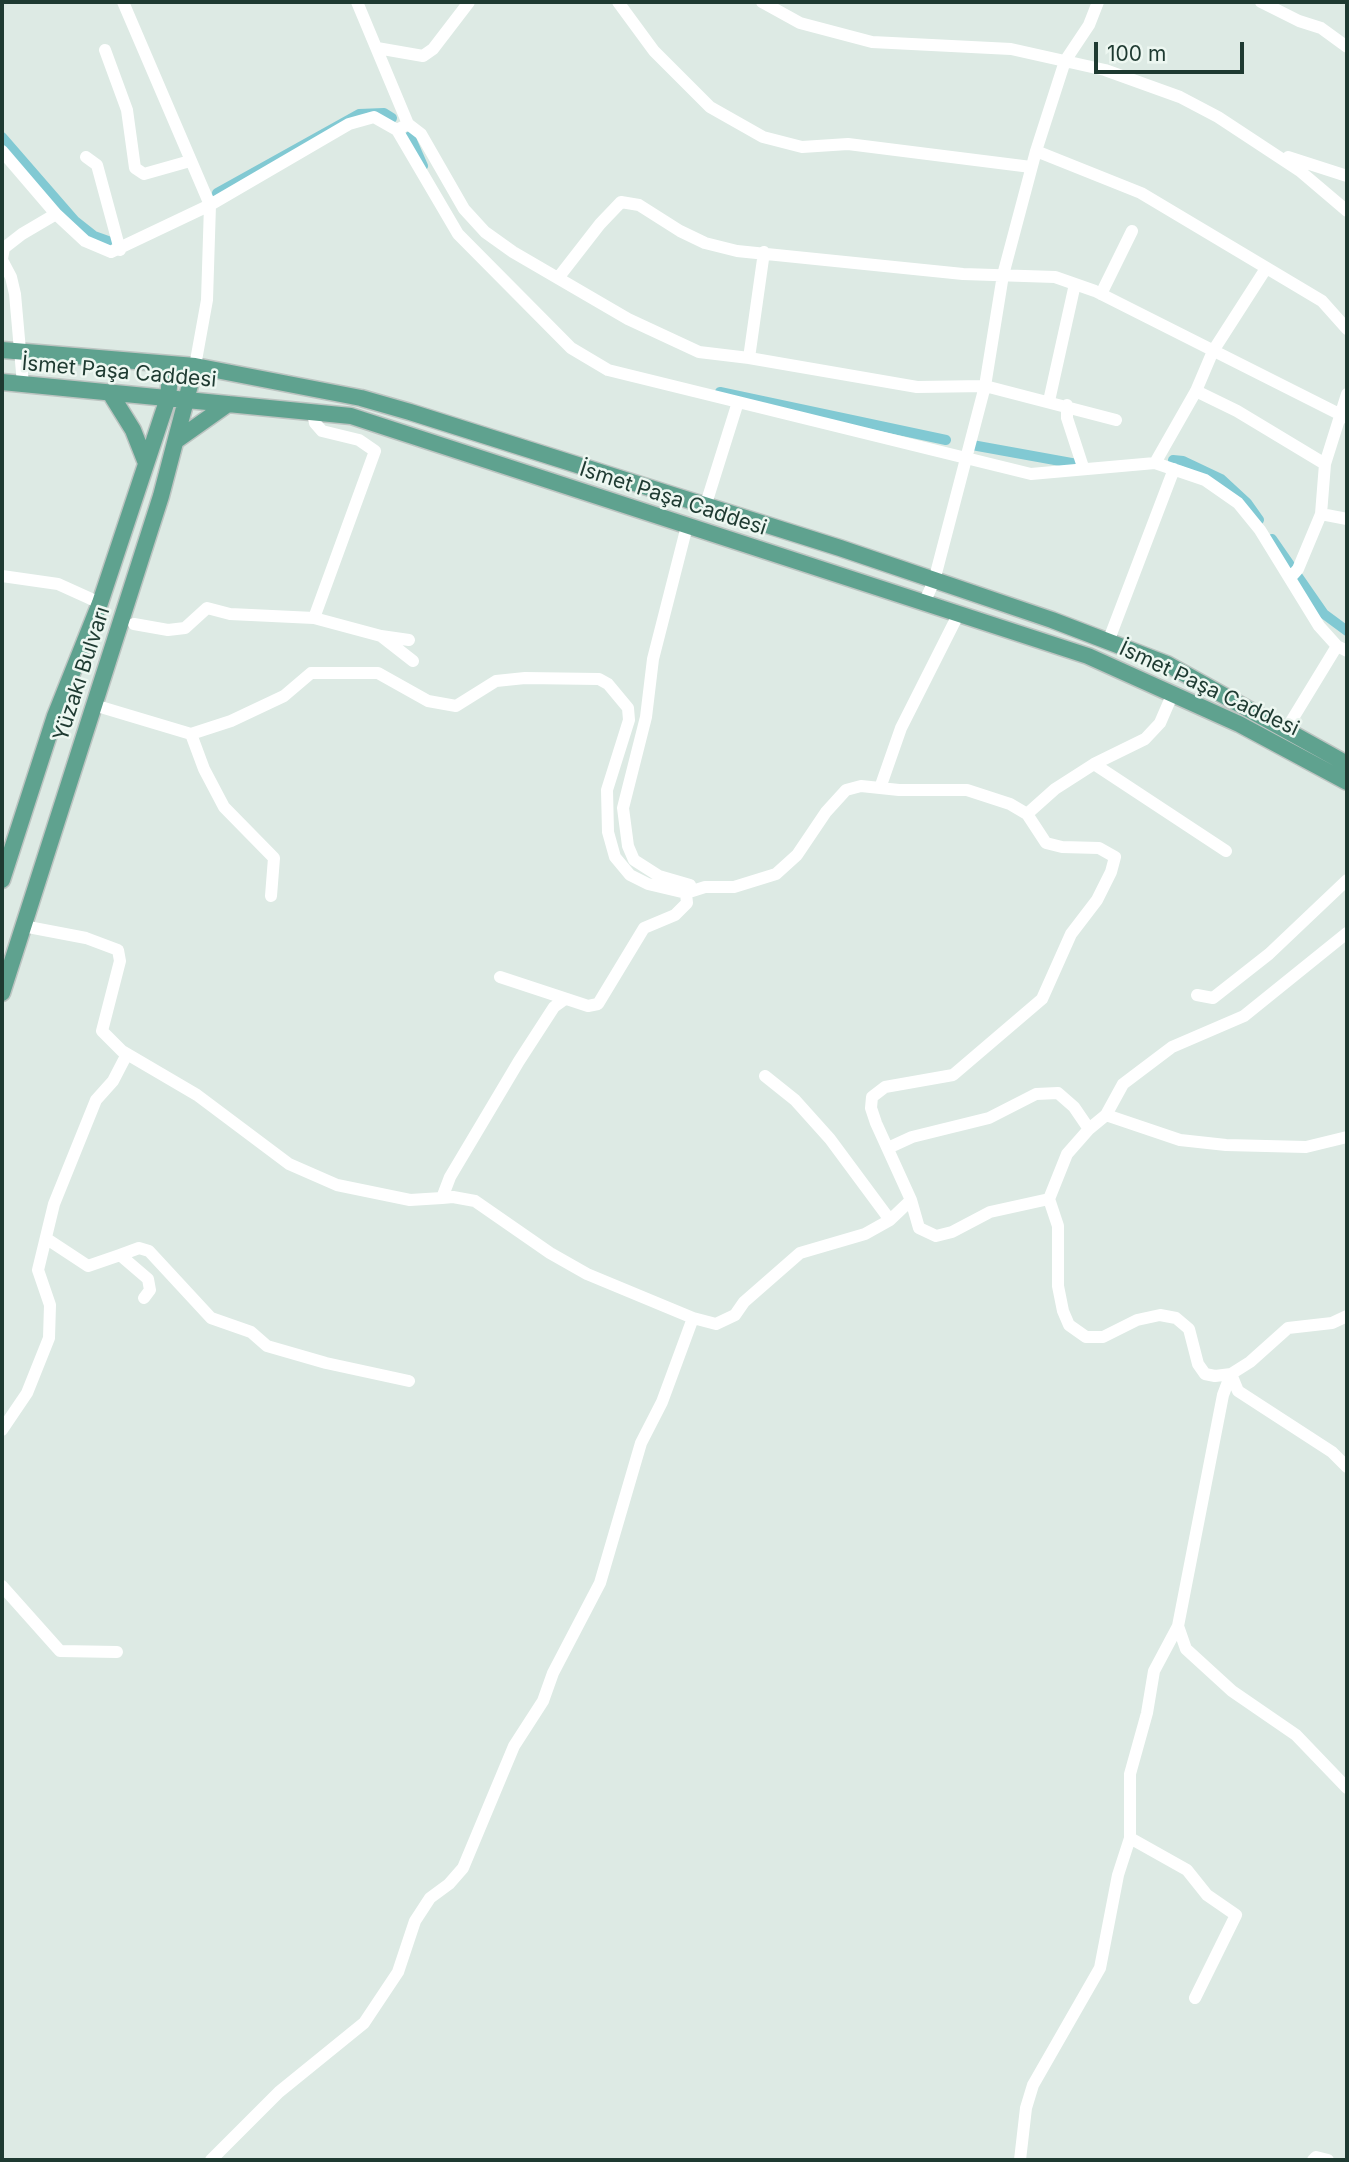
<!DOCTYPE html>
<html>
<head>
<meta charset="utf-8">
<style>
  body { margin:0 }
  #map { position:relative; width:1349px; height:2162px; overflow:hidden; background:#ddeae4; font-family:Inter,sans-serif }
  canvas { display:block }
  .frame { position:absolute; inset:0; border:4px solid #1e3a31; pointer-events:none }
  .scale { position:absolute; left:1094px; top:42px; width:150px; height:32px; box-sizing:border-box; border:4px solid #1e3a31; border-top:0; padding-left:9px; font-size:21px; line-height:24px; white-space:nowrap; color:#1e3a31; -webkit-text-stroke:5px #edf7f1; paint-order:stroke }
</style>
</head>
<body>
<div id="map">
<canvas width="1349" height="2162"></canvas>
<div class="frame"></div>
<div class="scale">100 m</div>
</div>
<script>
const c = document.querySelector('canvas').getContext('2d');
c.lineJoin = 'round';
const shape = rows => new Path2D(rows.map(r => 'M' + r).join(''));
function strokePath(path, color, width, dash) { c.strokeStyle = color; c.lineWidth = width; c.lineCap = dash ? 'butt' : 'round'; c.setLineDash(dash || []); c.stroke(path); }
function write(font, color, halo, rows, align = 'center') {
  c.font = font + ' Inter,sans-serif'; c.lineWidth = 5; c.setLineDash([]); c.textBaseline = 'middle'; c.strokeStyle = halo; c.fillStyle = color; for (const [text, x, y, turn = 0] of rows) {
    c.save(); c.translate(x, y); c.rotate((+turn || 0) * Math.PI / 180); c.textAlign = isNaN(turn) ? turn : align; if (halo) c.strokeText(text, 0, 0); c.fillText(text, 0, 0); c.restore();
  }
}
const canal = shape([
  [410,136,423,166],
  [2,137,75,221,94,236,108,241],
  [217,193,359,114,384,113,392,118],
  [720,392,946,440],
  [972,445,1077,464],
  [1173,460,1183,461,1221,479,1247,503,1259,520],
  [1272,539,1324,614,1347,631]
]);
const minor = shape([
  [123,2,210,205,207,300,195,366],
  [357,2,408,124],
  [618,2,654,51,710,107,763,137,802,147,848,144,1031,167],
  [762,2,800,23,872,42,1011,49,1105,70,1180,97,1218,117,1300,171,1347,211],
  [1261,2,1299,21,1321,28,1347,47],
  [377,48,423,56,433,49,469,2],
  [105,50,127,110,135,168,144,174,190,161],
  [397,130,408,124,421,134,464,209,485,232,513,252,628,319,699,352,749,358,917,387,985,386,1116,420],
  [2,151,56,214,85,241,111,252,210,205,349,124,374,117,397,130,458,234,571,348,608,370,1031,474,1155,463,1205,480,1238,503,1260,530,1319,626,1337,646,1347,651],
  [1036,151,1141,193,1322,301,1347,329],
  [86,157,97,165,120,250],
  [1288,157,1347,176],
  [2,259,4,248,22,234,56,214],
  [2,260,11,277,15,294,23,384],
  [558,278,600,224,621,202,639,205,680,231,705,243,737,251,963,274,1055,277,1095,291,1347,418],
  [1101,294,1132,231],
  [749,358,764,252],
  [1196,391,1237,411,1325,464],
  [1049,401,1075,284],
  [1067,405,1067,418,1083,467],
  [313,413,315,423,322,431,359,440,375,451,314,618,381,636,413,661],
  [1155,463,1196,391,1213,351,1265,270],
  [705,507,738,402],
  [1321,514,1325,464,1347,394],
  [687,526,653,659,646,717,623,808,628,846,634,860,659,876,690,885],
  [2,576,58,584,100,603],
  [1290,578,1298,569,1321,514,1347,519],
  [925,601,934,581,985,386,1003,275,1036,151,1065,61,1089,25,1098,2],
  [134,624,168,630,185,628,207,608,230,614,314,618],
  [381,636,409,640],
  [1108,642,1174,469],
  [94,705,191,734,231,721,284,696,311,673,378,673,428,701,456,706,496,681,525,678,599,679,608,684,628,708,629,720,607,790,608,832,615,857,630,875,648,884,686,893,705,887,734,887,776,874,797,855,826,812,846,790,861,786,899,790,967,790,1010,804,1027,814,1046,843,1062,847,1099,848,1115,857,1111,872,1097,900,1071,934,1042,999,953,1075,885,1087,872,1097,871,1108,876,1123,911,1200,919,1228,936,1236,952,1232,990,1212,1049,1199],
  [1287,728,1337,646],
  [191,734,204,769,224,807,274,858,271,896],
  [1094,764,1226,851],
  [880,788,901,728,959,613],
  [1027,814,1055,789,1094,764,1145,739,1160,723,1173,693],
  [23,926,86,938,118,950,120,961,102,1031,122,1051,197,1095,289,1164,337,1185,410,1200,442,1198,450,1177,519,1061,554,1007,565,999],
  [1347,933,1244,1016,1172,1047,1123,1084,1106,1115,1089,1129,1067,1154,1049,1199,1058,1226,1058,1286,1063,1311,1069,1325,1086,1337,1103,1337,1137,1320,1160,1315,1176,1318,1189,1329,1198,1364,1205,1374,1215,1376,1231,1374,1250,1362,1288,1328,1332,1323,1347,1316],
  [500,977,588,1006,598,1004,644,928,675,915,687,903,686,893],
  [1197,995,1213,998,1269,954,1347,880],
  [765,1076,795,1100,830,1139,890,1220],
  [1106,1115,1180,1140,1226,1145,1306,1147,1347,1137],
  [888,1148,912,1137,989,1118,1036,1094,1058,1093,1074,1107,1089,1129],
  [442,1198,453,1197,475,1201,550,1253,587,1274,693,1318],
  [47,1239,88,1266,120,1255,148,1279,150,1290,144,1298],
  [120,1255,139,1248,149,1251,211,1318,251,1332,267,1346,326,1363,409,1381],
  [1231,1374,1223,1395,1178,1626,1186,1649,1232,1691,1296,1735,1347,1788],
  [1231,1374,1238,1391,1332,1452,1347,1467],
  [2,1430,27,1393,49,1338,50,1305,38,1270,54,1204,96,1100,113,1081,127,1054],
  [2,1586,60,1651,117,1652],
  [1130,1838,1187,1870,1207,1895,1236,1915,1195,1998],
  [211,2160,279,2092,364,2023,398,1972,415,1921,430,1898,449,1884,463,1868,514,1746,543,1701,553,1673,600,1583,641,1443,662,1402,693,1318,716,1324,735,1315,744,1302,800,1253,865,1234,890,1220,911,1200],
  [1020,2160,1026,2108,1033,2085,1100,1968,1118,1875,1130,1838,1130,1774,1147,1713,1154,1671,1178,1626],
  [1313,2160,1316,2157,1328,2160]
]);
const major = shape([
  [2,350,195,366,361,398,410,412,840,548,1052,620,1167,664,1347,764],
  [2,382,351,416,1088,656,1239,724,1347,782],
  [110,393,133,430,146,463],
  [177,440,228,404],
  [2,880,55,716,100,603,168,398,171,365],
  [2,993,161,496,195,366]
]);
const streetNames = [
  ["İsmet Paşa Caddesi",119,372,5],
  ["İsmet Paşa Caddesi",673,499,18],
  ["Yüzakı Bulvarı",82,674,-72],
  ["İsmet Paşa Caddesi",1209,689,25]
];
strokePath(canal, '#81c9d3', 10);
strokePath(major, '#bcc4c1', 19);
strokePath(minor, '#fff', 12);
strokePath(major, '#5fa28f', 16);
write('21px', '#1e3a31', '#edf7f1', streetNames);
</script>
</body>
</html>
